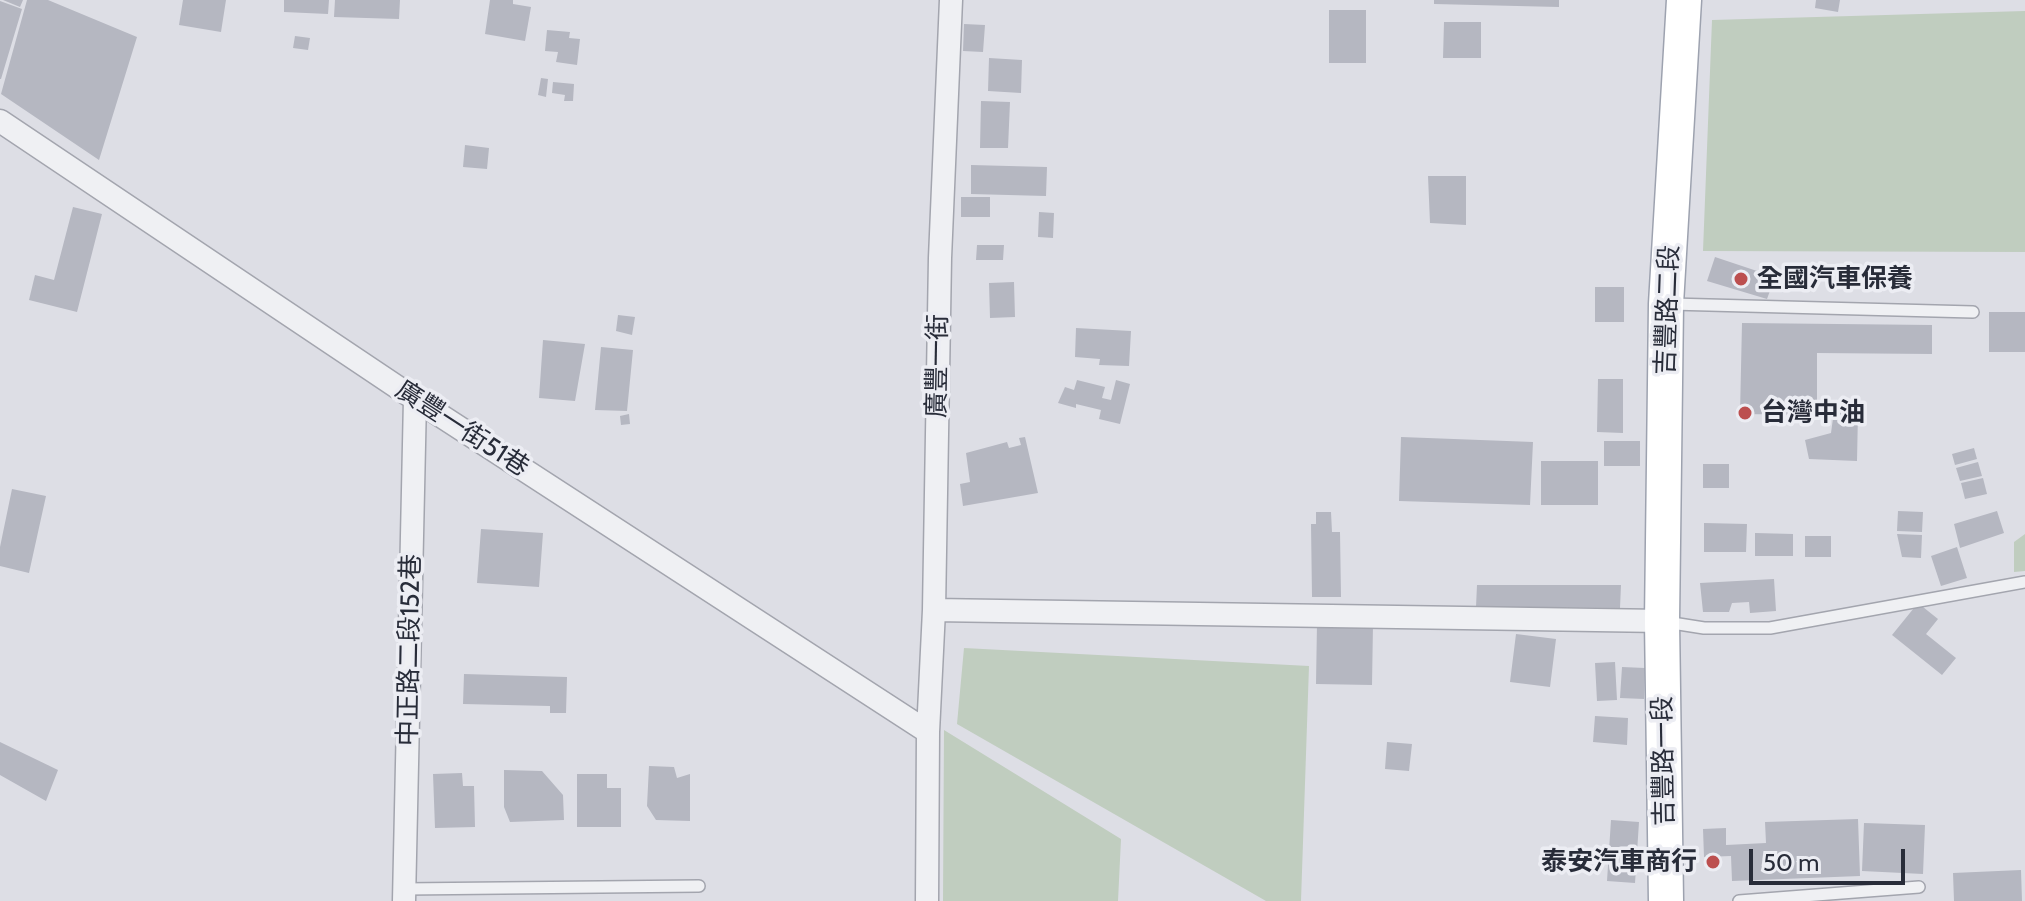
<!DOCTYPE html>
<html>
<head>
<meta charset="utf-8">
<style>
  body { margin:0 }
  #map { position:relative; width:2025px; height:901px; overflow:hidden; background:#dddee5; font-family:Cabin,sans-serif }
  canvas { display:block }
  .scale { position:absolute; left:1749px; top:849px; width:156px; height:36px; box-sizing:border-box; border:4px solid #282c39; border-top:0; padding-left:10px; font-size:24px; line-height:28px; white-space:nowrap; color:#282c39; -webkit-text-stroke:6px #ecedf3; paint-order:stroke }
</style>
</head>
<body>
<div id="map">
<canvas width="2025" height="901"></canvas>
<div class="scale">50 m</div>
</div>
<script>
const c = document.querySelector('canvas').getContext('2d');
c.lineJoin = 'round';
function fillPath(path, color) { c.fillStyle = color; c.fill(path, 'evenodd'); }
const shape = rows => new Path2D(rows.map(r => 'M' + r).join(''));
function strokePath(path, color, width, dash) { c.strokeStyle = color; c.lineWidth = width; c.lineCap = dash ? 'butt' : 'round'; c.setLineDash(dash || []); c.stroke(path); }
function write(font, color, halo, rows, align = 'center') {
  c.font = font + ' Cabin,"Noto Sans TC",sans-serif'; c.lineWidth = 7; c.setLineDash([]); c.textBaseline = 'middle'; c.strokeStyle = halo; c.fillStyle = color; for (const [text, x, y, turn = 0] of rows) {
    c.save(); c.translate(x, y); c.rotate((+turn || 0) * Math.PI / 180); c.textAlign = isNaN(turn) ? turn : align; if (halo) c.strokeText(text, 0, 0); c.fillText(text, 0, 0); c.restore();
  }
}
const green = shape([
  [2025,11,2025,252,1703,251,1712,20],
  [2025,534,2025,571,2014,572,2014,542],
  [964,648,1309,666,1301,901,1266,901,957,724],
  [944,730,1121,839,1118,901,943,901]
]);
const building = shape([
  [3,0,23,0,20,7],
  [27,0,48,0,137,37,99,160,1,94],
  [183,0,226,0,221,32,179,25],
  [284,0,329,0,328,14,284,12],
  [335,0,400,0,399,19,334,17],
  [490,0,513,0,513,4,531,7,525,41,485,34],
  [1434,0,1559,0,1559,7,1434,4],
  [1816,0,1840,0,1838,12,1815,8],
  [0,1,22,9,1,79,0,79],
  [1329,10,1366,10,1366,63,1329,63],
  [1444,22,1481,22,1481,58,1443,58],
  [964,24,985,25,983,52,963,51],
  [547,30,570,32,569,38,580,39,577,65,556,62,558,52,545,51],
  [295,36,310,38,308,50,293,48],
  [989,58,1022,60,1021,93,988,91],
  [541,78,548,79,546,97,538,95],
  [553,82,574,84,573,101,564,101,565,95,552,93],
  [981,101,1010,102,1008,148,980,148],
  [465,145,489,148,487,169,463,167],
  [971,165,1047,167,1046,196,971,194],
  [1428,176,1466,176,1466,225,1430,223],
  [961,197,990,197,990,217,961,217],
  [73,207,102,214,77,312,29,300,35,275,54,280],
  [1039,212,1054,213,1053,238,1038,237],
  [977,245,1004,245,1003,260,976,260],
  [1715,257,1775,277,1767,299,1707,281],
  [1014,282,1015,317,990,318,989,283],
  [1595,287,1624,287,1624,322,1595,322],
  [1989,312,2025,312,2025,352,1989,352],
  [618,315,635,317,632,335,616,331],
  [1742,323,1932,325,1932,354,1817,353,1817,415,1740,414],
  [1076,328,1131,331,1129,366,1099,365,1100,359,1075,357],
  [543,340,585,344,575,401,539,398],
  [601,347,633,350,627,411,595,410],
  [1598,379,1623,379,1623,433,1597,432],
  [1077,380,1105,387,1102,398,1111,400,1116,380,1130,384,1120,424,1099,419,1101,410,1076,404,1076,408,1058,403,1065,387,1074,390],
  [1834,411,1858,412,1857,461,1809,459,1805,440,1831,433],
  [629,414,630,424,621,425,620,416],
  [1025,437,1038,493,963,506,960,484,970,482,966,453,1007,442,1009,448,1021,445,1019,438],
  [1401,437,1533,442,1530,505,1399,501],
  [1604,441,1640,441,1640,466,1604,466],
  [1974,448,1977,459,1955,465,1952,454],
  [1541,461,1598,461,1598,505,1541,505],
  [1978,462,1982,476,1960,481,1956,468],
  [1703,464,1729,464,1729,488,1703,488],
  [1983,478,1987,494,1965,499,1961,483],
  [12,489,46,496,29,573,0,566,0,547],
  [1898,511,1923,512,1922,532,1897,531],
  [1997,511,2004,533,1960,548,1954,524],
  [1316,512,1331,512,1332,532,1340,532,1341,597,1312,597,1311,524,1316,524],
  [1704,523,1747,524,1746,552,1704,552],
  [481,529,543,533,539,587,477,583],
  [1755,533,1793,534,1793,556,1755,556],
  [1897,534,1922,535,1921,558,1902,557],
  [1805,536,1831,536,1831,557,1805,557],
  [1957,547,1967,578,1941,586,1931,556],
  [1774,579,1776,611,1750,613,1749,602,1732,603,1729,612,1703,612,1700,583],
  [1477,585,1621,585,1620,608,1476,607],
  [1918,603,1938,619,1926,634,1956,658,1942,675,1892,635],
  [1317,623,1373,624,1372,685,1316,684],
  [1516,634,1556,639,1550,687,1510,682],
  [1615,662,1617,700,1597,701,1595,663],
  [1622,667,1645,668,1644,699,1620,698],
  [464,674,567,677,566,713,550,713,550,706,463,704],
  [1595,716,1628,718,1627,745,1593,742],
  [0,742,58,770,46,801,0,775],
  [1387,742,1412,744,1409,771,1385,769],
  [649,766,674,767,677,778,690,774,690,821,656,820,647,806],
  [504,770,542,771,563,795,564,820,510,822,504,807],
  [462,773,463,786,474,786,475,827,435,828,433,774],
  [577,774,607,774,607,788,621,788,621,827,577,827],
  [1858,819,1860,876,1732,881,1731,856,1704,857,1703,829,1726,828,1726,845,1766,843,1765,822],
  [1611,820,1639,822,1635,883,1607,881],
  [1864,823,1925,825,1923,874,1862,871],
  [2021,870,2022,901,1954,901,1953,873]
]);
const service = shape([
  [1671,304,1973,312],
  [1666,622,1704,628,1770,628,2025,582],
  [404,889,699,886],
  [1739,901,1919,887]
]);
const minor = shape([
  [0,121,415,399,928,732],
  [934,610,1662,621],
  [404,901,415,399],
  [927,901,928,732,934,610,940,258,951,0]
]);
const primary = shape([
  [1666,901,1662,621,1666,304,1684,0]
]);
const markers = [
  [1741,279,8,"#bc4f4f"],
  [1745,413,8,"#bc4f4f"],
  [1713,862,8,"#bc4f4f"]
];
const poiNames = [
  ["全國汽車保養",1757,279],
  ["台灣中油",1761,413],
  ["泰安汽車商行",1697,862,"right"]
];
const streetNames = [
  ["吉豐路二段",1668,310,-88],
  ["廣豐一街",938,366,-89],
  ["廣豐一街51巷",462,429,33],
  ["中正路二段152巷",410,650,-89],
  ["吉豐路一段",1664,761,-91]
];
fillPath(green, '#c0cdbf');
fillPath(building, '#b5b7c1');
strokePath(service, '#a3a5ae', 14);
strokePath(minor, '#a3a5ae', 25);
strokePath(primary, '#9da2af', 37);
strokePath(service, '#eff0f3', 11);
strokePath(minor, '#eff0f3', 22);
strokePath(primary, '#fff', 34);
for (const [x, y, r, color] of markers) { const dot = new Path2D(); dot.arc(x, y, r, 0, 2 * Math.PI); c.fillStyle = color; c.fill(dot); strokePath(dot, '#ecedf3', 3); }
write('bold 26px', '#282c39', '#ecedf3', poiNames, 'left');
write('26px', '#282c39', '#ecedf3', streetNames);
</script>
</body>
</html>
